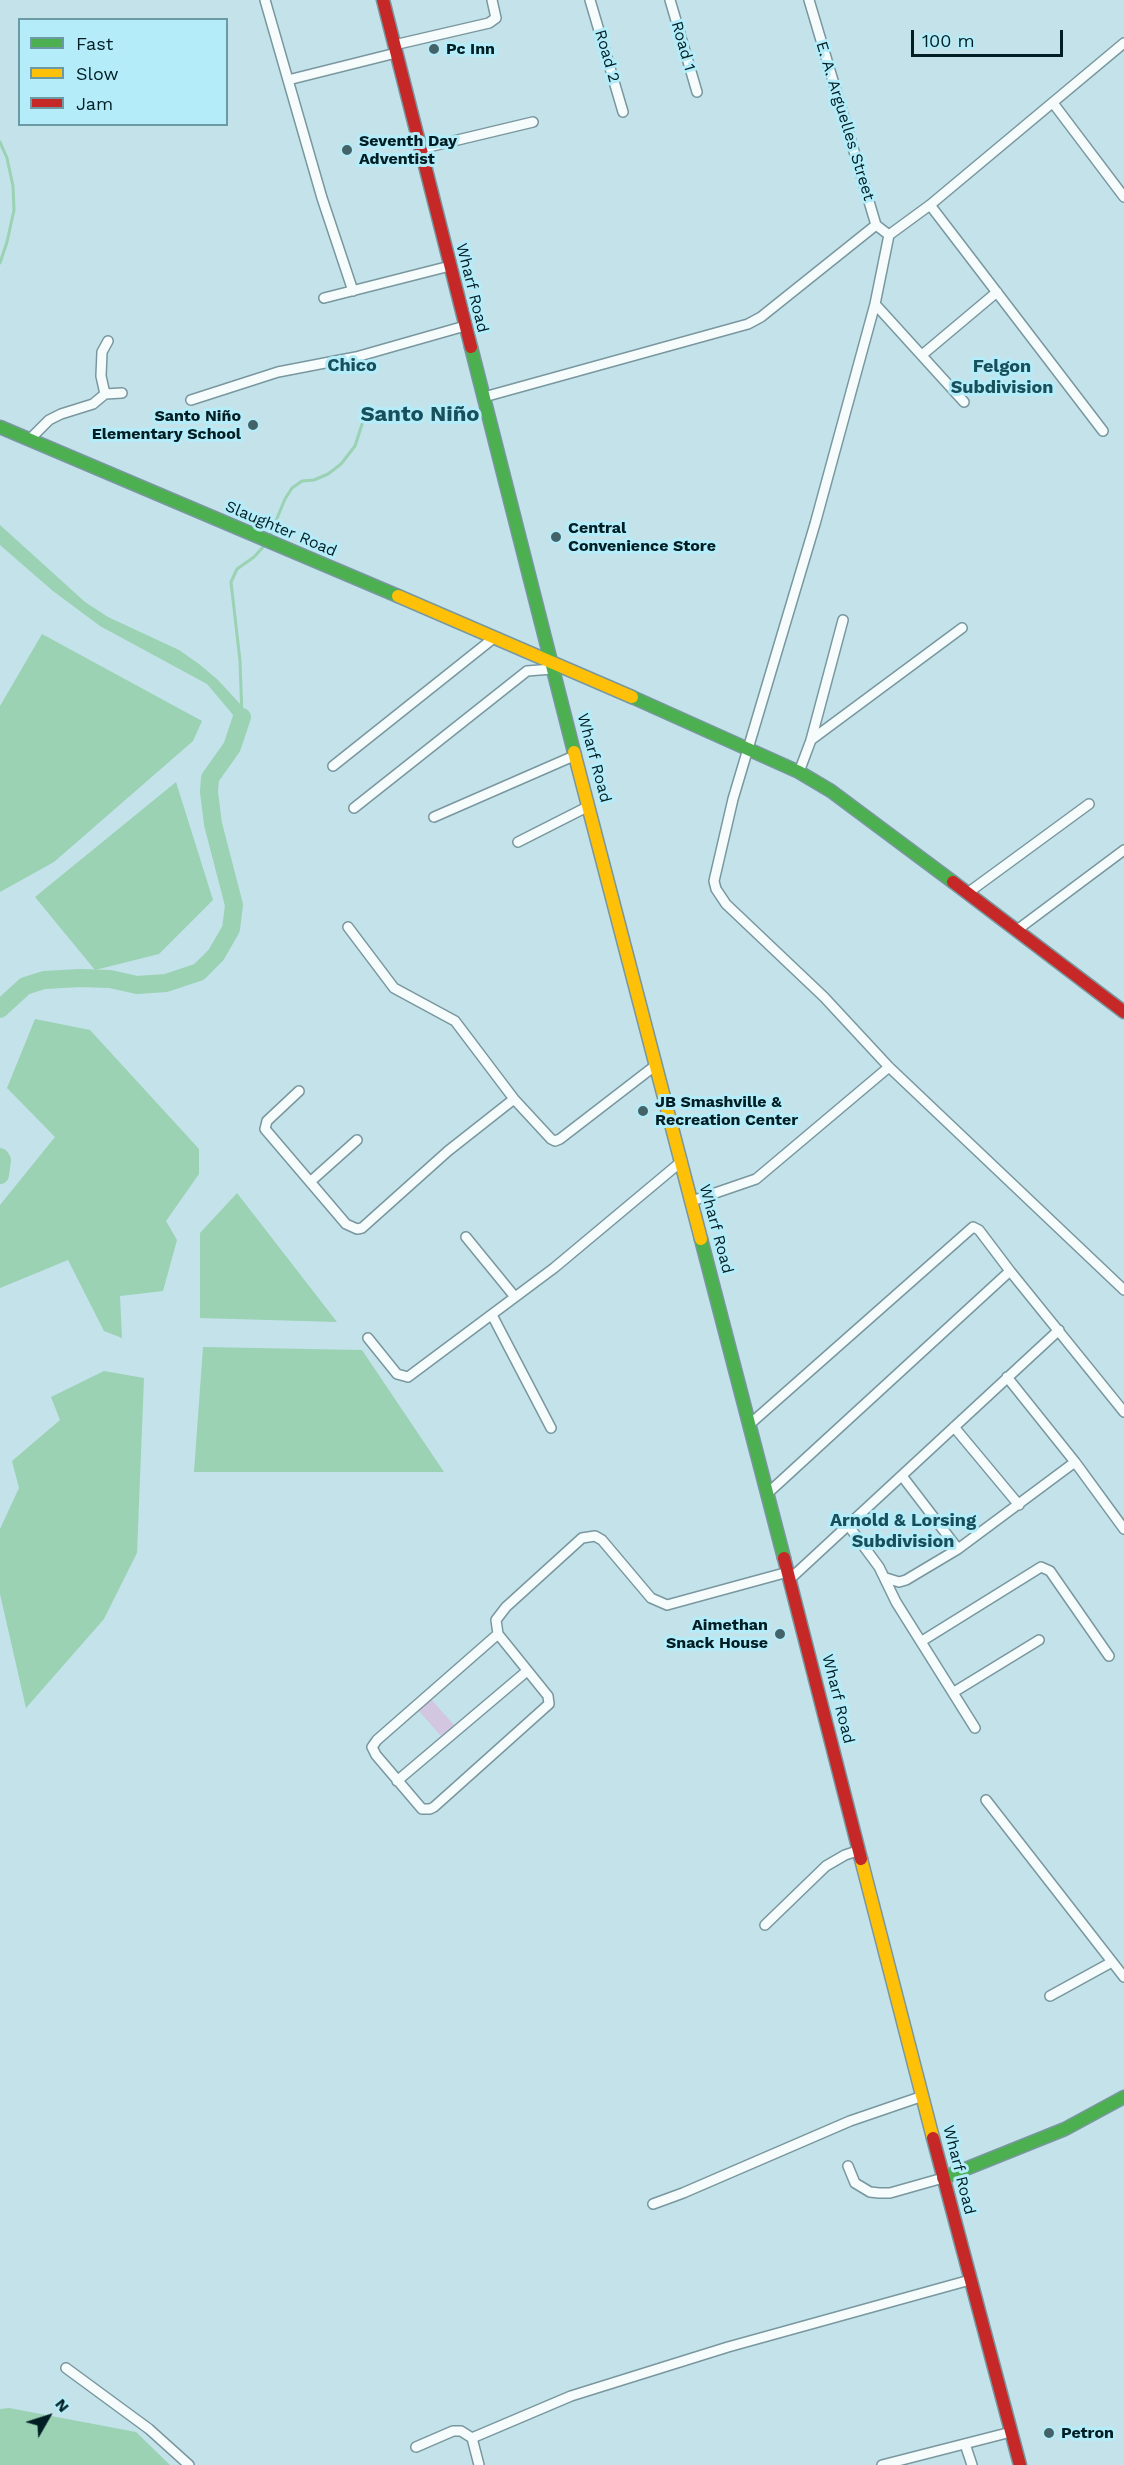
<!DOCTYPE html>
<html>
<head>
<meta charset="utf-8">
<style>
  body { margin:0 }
  #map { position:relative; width:1124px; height:2465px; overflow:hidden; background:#c3e2ea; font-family:"Work Sans",sans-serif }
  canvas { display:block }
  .legend { position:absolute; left:18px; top:18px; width:210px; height:108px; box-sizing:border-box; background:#b4edf9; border:2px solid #6c9aa4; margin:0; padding:8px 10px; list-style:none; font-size:18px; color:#001e24 }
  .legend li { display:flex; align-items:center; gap:12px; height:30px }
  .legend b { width:30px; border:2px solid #6c9aa4 }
  .north { position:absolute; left:18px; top:2387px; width:60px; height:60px; -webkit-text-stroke:4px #b4edf9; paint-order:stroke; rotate:51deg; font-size:16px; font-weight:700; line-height:24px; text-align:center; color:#001e24 }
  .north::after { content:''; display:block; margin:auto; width:21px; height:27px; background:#001e24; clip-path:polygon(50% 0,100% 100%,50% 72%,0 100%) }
  .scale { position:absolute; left:911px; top:30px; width:152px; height:27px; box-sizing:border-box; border:3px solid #001e24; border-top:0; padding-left:8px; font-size:18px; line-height:21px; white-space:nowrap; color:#001e24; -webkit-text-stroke:4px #b4edf9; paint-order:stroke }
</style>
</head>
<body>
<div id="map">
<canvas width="1124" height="2465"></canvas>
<ul class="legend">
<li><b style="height:8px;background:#4caf50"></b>Fast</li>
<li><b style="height:8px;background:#ffc107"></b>Slow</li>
<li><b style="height:8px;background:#c62828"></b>Jam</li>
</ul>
<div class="north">N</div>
<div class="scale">100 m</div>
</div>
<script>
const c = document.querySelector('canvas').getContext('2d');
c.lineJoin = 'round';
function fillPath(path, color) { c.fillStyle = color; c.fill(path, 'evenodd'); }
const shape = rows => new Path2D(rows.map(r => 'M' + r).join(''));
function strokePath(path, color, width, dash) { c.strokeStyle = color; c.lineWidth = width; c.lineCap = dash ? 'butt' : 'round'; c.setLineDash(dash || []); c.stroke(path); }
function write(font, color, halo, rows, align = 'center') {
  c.font = font + ' "Work Sans",sans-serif'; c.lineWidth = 6; c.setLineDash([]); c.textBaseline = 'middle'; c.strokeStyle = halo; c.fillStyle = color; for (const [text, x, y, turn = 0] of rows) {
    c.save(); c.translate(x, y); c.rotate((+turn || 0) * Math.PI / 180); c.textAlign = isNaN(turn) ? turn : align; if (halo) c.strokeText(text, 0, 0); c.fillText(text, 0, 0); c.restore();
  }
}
const green = shape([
  [431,1699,454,1725,441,1736,418,1710]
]);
const water = shape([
  [0,525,85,602,108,617,179,650,199,664,218,680,242,706,240,723,207,684,100,626,53,591,0,545],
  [42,634,202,721,193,741,54,862,0,892,0,706],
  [176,782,213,900,159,954,95,970,35,897],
  [35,1019,90,1030,199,1149,199,1174,166,1221,177,1240,163,1291,120,1296,122,1338,104,1331,68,1260,0,1288,0,1205,55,1137,7,1088],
  [237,1193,337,1322,200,1318,200,1233],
  [203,1347,362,1350,444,1472,194,1472],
  [104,1371,144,1378,137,1553,104,1619,26,1708,0,1594,0,1529,19,1488,12,1461,60,1420,51,1397],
  [9,2408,136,2432,170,2465,0,2465,0,2409]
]);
const stream = shape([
  [0,142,7,158,13,186,14,210,7,242,0,263],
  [271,533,285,499,292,488,302,481,314,480,328,474,341,464,355,446,368,406],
  [242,717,240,661,231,582,237,569,254,557,264,546]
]);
const river = shape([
  [0,1009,25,986,44,980,81,978,110,979,137,985,166,983,199,972,216,955,231,929,234,905,213,824,209,792,210,778,232,747,242,717],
  [0,1157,2,1160,0,1175]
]);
const street = shape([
  [265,0,322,198,353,291],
  [590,0,623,112],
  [670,0,697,92],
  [809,0,876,225,889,235],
  [1124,43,930,205,889,235,875,304,815,524,733,799,714,881,716,889,726,904,824,997,889,1067,1124,1290],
  [394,45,489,23,496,18,492,0],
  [288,80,396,53],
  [1053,103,1124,197],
  [420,149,533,122],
  [930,205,1103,431],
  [324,298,450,266],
  [875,304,964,402],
  [922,355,997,292],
  [105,394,101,376,102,352,108,341],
  [484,397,748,324,761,317,876,225],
  [191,400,278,372,356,357,465,326],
  [29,440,49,420,61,414,93,404,105,394,122,393],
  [843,620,811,740,962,628],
  [333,766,495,637],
  [799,772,811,740],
  [354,808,527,671,552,669],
  [434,817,576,755],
  [518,842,589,806],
  [969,892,1089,804],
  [348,927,394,988,455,1021,514,1099,551,1139,555,1141,560,1139,656,1065],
  [1017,930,1124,850],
  [299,1091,267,1121,265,1129,346,1224,357,1229,362,1228,448,1151,514,1099],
  [310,1182,357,1140],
  [692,1201,756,1179,889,1067],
  [466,1237,515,1297],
  [1010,1271,1124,1412],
  [492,1315,551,1428],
  [368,1338,397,1374,408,1377,554,1268,682,1161],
  [1007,1377,1075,1462,1124,1529],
  [750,1424,973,1227,979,1230,1010,1271,768,1493],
  [954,1427,1019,1505],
  [902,1476,958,1549],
  [848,1525,879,1567,896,1602,975,1728],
  [886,1578,899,1582,906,1580,958,1549,1075,1462],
  [790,1579,1059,1330],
  [498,1634,377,1740,372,1747,376,1755,422,1809,430,1809,434,1807,549,1704,548,1696,498,1634,496,1620,506,1607,582,1538,595,1536,602,1540,651,1598,667,1605,788,1572],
  [922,1641,1041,1567,1050,1571,1109,1656],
  [954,1692,1039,1640],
  [397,1781,527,1671],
  [986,1800,1124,1977],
  [765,1925,826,1866,845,1855,860,1850],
  [1050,1996,1112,1962],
  [848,2166,855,2183,870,2192,879,2193,890,2193,943,2178],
  [653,2204,683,2193,850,2121,923,2096],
  [66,2368,149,2429,189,2465],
  [472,2438,571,2396,728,2347,970,2280],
  [965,2444,972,2465],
  [416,2447,453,2431,461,2431,472,2438,479,2465],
  [882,2465,1011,2432]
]);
const fast = shape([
  [471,347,574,752],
  [0,427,398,596],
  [632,697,799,772,831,791,953,882],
  [701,1239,784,1558],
  [943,2178,1065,2129,1124,2097]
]);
const slow = shape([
  [398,596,632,697],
  [574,752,701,1239],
  [861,1859,933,2138]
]);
const jam = shape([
  [383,0,471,347],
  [953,882,1124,1012],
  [784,1558,861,1859],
  [933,2138,1020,2465]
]);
const markers = [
  [434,49,6,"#446369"],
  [347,150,6,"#446369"],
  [253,425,6,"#446369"],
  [556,537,6,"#446369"],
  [643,1111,6,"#446369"],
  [780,1634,6,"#446369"],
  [1049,2433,6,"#446369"]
];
const streetNames = [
  ["Road 1",683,46,74],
  ["Road 2",607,56,74],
  ["E. A. Arguelles Street",845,121,73],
  ["Wharf Road",472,288,76],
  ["Slaughter Road",281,529,23],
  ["Wharf Road",594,758,75],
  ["Wharf Road",716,1229,75],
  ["Wharf Road",838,1699,76],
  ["Wharf Road",959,2170,76]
];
const poiNames = [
  ["Pc Inn",446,49],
  ["Seventh Day",359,141],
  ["Adventist",359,159],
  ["Santo Niño",241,416,"right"],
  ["Elementary School",241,434,"right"],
  ["Central",568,528],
  ["Convenience Store",568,546],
  ["JB Smashville &",655,1102],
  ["Recreation Center",655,1120],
  ["Aimethan",768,1625,"right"],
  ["Snack House",768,1643,"right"],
  ["Petron",1061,2433]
];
const neighbourhoodNames = [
  ["Chico",352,366],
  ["Felgon",1002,367],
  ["Subdivision",1002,388],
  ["Arnold & Lorsing",903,1521],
  ["Subdivision",903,1542]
];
const districtNames = [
  ["Santo Niño",420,415]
];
fillPath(green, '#d3c6e0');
fillPath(water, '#9ad2b3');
strokePath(stream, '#9ad2b3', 3);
strokePath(river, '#9ad2b3', 18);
strokePath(street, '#79979e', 12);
strokePath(fast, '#79979e', 15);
strokePath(slow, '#79979e', 15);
strokePath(jam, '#79979e', 15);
strokePath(street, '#f6fbfc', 9);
strokePath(fast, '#4caf50', 12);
strokePath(slow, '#ffc107', 12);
strokePath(jam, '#c62828', 12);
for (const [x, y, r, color] of markers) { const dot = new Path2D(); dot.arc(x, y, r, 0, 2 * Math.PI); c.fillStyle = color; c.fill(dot); strokePath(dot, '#b4edf9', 2); }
write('16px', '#001e24', '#b4edf9', streetNames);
write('bold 16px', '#001e24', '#b4edf9', poiNames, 'left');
write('bold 18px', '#17505b', '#b4edf9', neighbourhoodNames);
write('bold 22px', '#17505b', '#b4edf9', districtNames);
</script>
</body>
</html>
